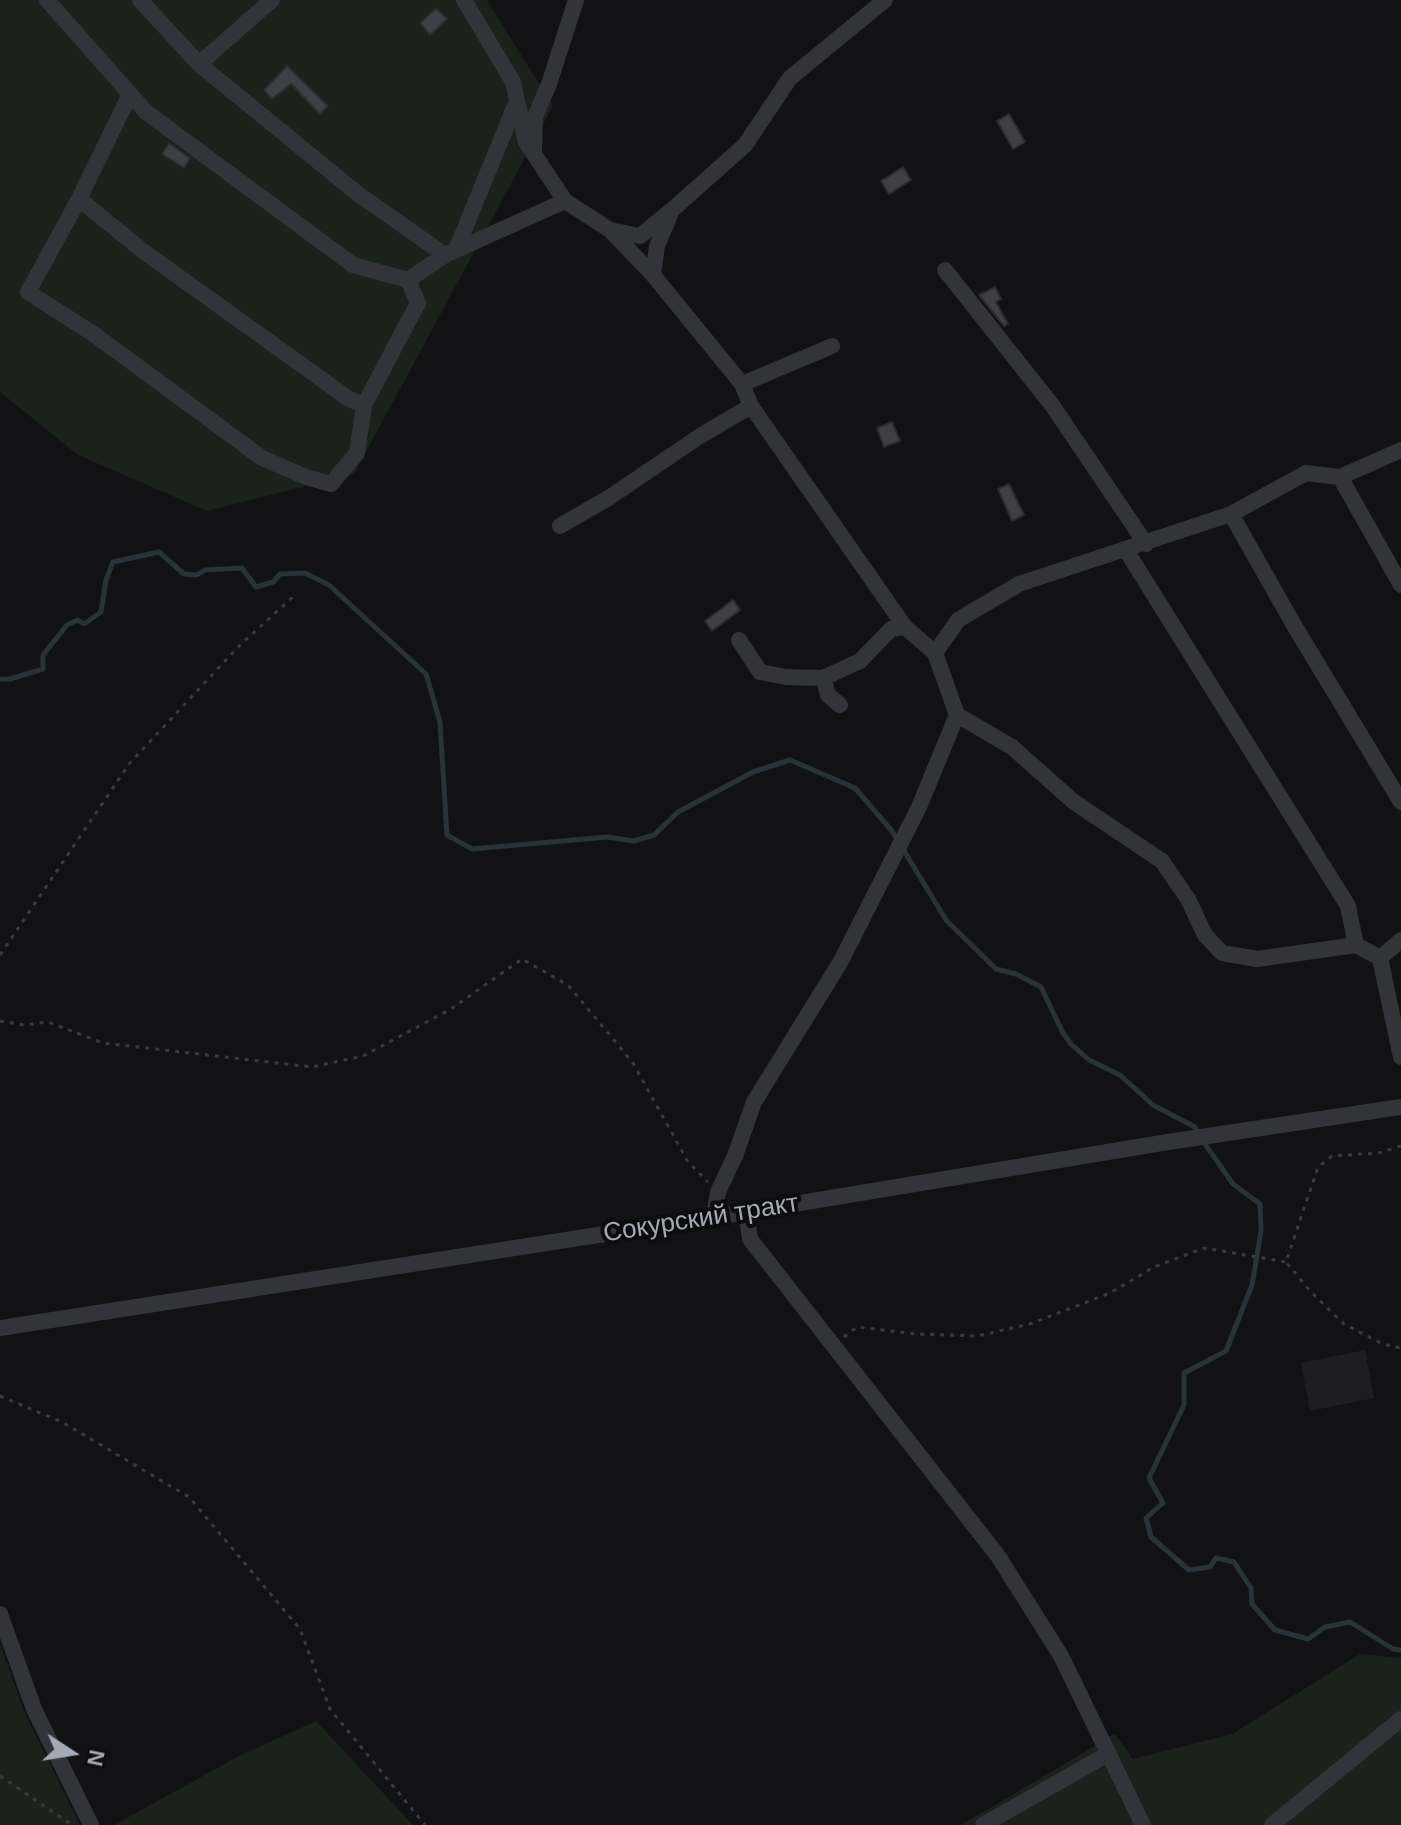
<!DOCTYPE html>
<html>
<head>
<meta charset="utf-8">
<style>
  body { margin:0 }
  #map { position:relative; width:1401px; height:1825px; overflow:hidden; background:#121214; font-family:Arial,sans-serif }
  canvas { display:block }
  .north { position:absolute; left:32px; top:1713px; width:80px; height:80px; -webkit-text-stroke:6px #0d0d0f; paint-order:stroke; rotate:102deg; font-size:22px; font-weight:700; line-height:32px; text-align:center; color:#a4aab4 }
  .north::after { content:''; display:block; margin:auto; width:28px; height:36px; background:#a4aab4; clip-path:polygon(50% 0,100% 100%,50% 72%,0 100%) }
</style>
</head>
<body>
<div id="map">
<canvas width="1401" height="1825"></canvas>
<div class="north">N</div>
</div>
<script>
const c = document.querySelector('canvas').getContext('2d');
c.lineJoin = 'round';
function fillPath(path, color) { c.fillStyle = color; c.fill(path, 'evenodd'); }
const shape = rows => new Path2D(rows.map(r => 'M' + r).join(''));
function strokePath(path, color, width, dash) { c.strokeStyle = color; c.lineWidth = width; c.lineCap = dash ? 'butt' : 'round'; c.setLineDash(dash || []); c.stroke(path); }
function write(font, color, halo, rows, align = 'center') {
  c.font = font + ' Arial,sans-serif'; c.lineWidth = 8; c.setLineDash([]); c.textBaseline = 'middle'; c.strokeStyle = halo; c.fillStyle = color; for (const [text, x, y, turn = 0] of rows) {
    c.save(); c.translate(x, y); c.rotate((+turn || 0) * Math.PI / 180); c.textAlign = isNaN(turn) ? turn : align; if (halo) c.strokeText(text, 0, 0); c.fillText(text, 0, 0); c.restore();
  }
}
const built = shape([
  [1365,1350,1374,1398,1310,1411,1301,1363]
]);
const green = shape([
  [0,0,487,0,553,106,354,474,207,511,78,455,0,392],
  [0,1643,24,1711,80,1825,0,1825],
  [1360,1654,1401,1658,1401,1825,961,1825,1115,1734,1133,1759,1232,1734],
  [316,1721,413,1825,114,1825,239,1756]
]);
const stream = shape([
  [0,679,10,679,43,669,43,655,67,625,78,620,84,624,101,612,106,580,113,562,159,552,184,574,197,575,205,570,242,568,256,587,273,582,280,574,305,573,329,585,426,674,440,722,447,835,472,849,607,837,634,841,654,835,678,812,753,772,790,760,855,788,892,831,946,920,996,969,1016,974,1041,987,1063,1033,1071,1044,1089,1060,1120,1075,1153,1105,1195,1127,1198,1133],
  [1203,1141,1233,1184,1260,1204,1261,1231,1252,1285,1226,1351,1184,1373,1184,1405,1149,1478,1163,1503,1146,1518,1151,1537,1189,1570,1210,1567,1216,1558,1234,1562,1251,1588,1252,1604,1275,1630,1308,1639,1325,1627,1350,1622,1393,1649,1401,1650]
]);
const building = shape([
  [436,8,447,19,430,35,420,23,436,8],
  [287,66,328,106,320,114,291,84,272,99,264,90,287,66],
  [1009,114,1025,142,1013,149,997,121,1009,114],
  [169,143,190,158,184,168,162,154,169,143],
  [903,167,911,180,889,194,881,181,903,167],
  [995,287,1001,299,996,302,1008,324,1004,326,979,295,995,287],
  [892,422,900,441,884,447,877,428,892,422],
  [1009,484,1024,515,1012,521,998,489,1009,484],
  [733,600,740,610,712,631,705,621,733,600]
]);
const path = shape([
  [0,955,129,764,239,646,296,594],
  [0,1021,24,1025,48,1022,103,1043,312,1067,363,1056,451,1009,522,959,568,985,633,1063,688,1162,708,1182],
  [1401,1146,1378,1153,1332,1156,1318,1167,1286,1262,1311,1292,1344,1324,1383,1344,1401,1348],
  [844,1337,857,1327,917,1334,977,1336,1030,1324,1110,1293,1154,1267,1204,1248,1286,1262],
  [0,1396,62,1422,189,1497,300,1629,330,1709,425,1825],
  [0,1776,72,1825]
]);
const minor = shape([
  [47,0,146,112,353,265,408,280,445,255,565,201,610,230,653,275,742,384,751,406,905,627,935,653,957,715,919,807,841,961,754,1102,735,1156,718,1192,714,1216],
  [140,0,199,64,358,194,445,255],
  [464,0,513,82,526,142,565,201],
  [199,64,272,0],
  [130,94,79,199,28,292,95,335,262,458,306,477,331,484,357,453,364,405,418,303,408,280],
  [534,151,535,117,549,84,576,0],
  [79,199,143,251,349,399,364,405],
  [610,230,640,236,672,210,745,145,790,78,885,0],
  [456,250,517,101],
  [945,270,1052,405,1146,544],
  [653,275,657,246,670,215],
  [742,384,832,346],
  [1340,477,1401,585],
  [1231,514,1295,627,1401,802],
  [560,526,610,497,700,436,751,406],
  [1126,550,1348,906,1356,945],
  [739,640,760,672,786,677,823,678,860,661,891,629,905,627],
  [935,653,958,620,1019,584,1231,514,1306,473,1340,477,1401,450],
  [823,678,828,695,840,705],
  [957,715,1012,747,1074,802,1162,861,1188,899,1205,935,1222,953,1257,959,1356,945,1380,958,1401,1057],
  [1380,958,1401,940],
  [746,1212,750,1239,998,1556,1061,1656,1143,1825],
  [0,1328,746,1212,1168,1142,1401,1107],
  [0,1614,34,1709,91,1825],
  [983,1825,1108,1754],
  [1272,1825,1401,1719]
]);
const streetNames = [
  ["Сокурский тракт",701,1219,-9]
];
fillPath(built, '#1e1e21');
fillPath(green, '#1a221b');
strokePath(stream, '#293237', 5);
fillPath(building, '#3e4044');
strokePath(building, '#2c2c30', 2);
strokePath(path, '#393b40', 3, [4, 6]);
strokePath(minor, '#333439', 16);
write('26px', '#a4aab4', '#0d0d0f', streetNames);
</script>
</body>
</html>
